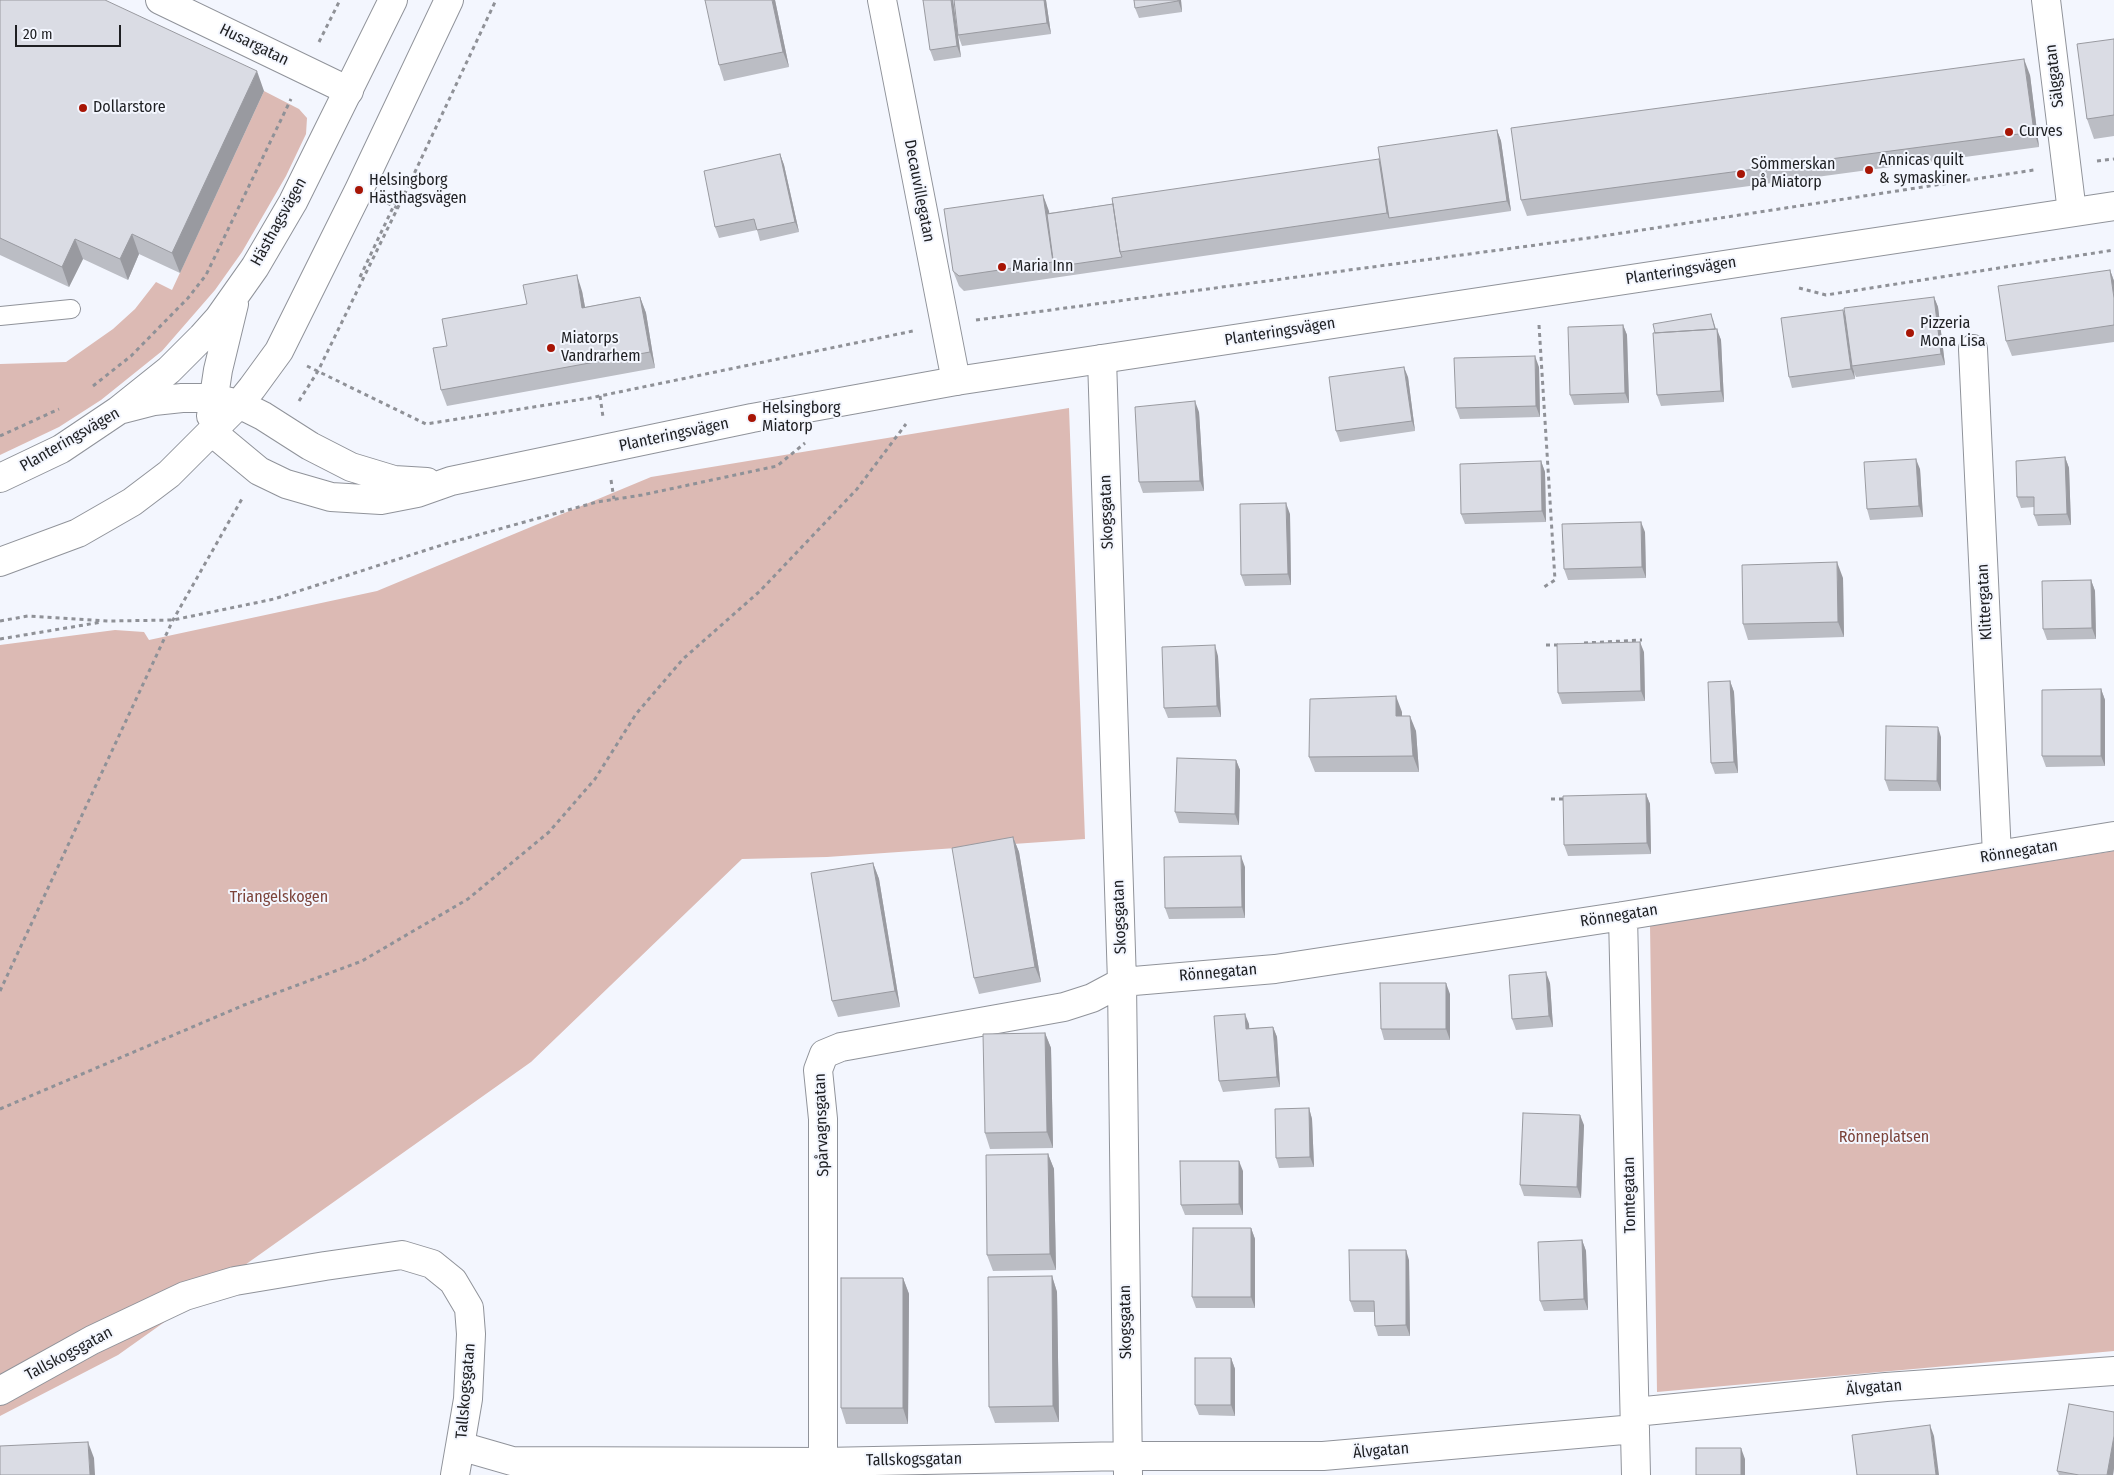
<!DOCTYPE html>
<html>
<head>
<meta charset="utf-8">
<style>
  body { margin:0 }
  #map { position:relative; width:2114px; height:1475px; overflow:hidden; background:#f3f6fe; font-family:"Fira Sans Condensed",sans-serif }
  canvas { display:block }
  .scale { position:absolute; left:15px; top:25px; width:106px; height:22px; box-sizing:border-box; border:2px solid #1e1f22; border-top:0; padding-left:6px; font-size:15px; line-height:18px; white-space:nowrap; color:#1e1f22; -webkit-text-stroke:4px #f3f6fe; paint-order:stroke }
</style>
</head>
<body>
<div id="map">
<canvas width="2114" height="1475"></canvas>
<div class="scale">20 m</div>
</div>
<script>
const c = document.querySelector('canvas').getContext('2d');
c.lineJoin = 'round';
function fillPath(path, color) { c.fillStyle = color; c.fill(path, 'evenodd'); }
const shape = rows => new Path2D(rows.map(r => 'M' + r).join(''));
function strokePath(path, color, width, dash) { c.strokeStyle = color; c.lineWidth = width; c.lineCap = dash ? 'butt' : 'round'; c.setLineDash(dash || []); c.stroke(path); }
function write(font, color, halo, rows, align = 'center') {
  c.font = font + ' "Fira Sans Condensed",sans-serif'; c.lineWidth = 4; c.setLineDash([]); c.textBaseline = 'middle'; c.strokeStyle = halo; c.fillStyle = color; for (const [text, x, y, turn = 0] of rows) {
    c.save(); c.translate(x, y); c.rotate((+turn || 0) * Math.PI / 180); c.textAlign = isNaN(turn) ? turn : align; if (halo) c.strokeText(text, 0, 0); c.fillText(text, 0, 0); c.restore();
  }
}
const green = shape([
  [264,91,299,109,307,118,306,134,286,176,242,252,215,290,162,351,101,400,59,427,0,455,0,364,66,362,113,329,135,309,156,282,172,290],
  [1069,408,1085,839,827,857,742,859,531,1062,118,1355,0,1416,0,645,115,630,144,632,149,640,377,591,651,477],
  [2114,851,2114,1351,1657,1392,1650,925]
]);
const path = shape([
  [319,42,340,0],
  [2097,161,2114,159],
  [387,203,400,209],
  [360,277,396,201],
  [1799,288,1826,295,2114,250],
  [976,320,1596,237,2034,170],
  [1539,325,1555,580,1544,587],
  [307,366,426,424,590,398,913,331],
  [93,386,131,356,188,298,206,275,291,99],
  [600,396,603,417],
  [299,401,318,371,405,193,496,0],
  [0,436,59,409],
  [611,480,614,499],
  [0,621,28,616,108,621,173,620,274,599,445,544,597,502,642,495,777,466,805,443],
  [0,639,102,622],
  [1584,643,1642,640],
  [1546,645,1561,645],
  [1551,799,1566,799],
  [0,991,173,620,243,497],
  [0,1109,244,1005,362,961,468,899,549,832,595,779,636,714,683,659,760,591,857,489,906,424]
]);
const lane = shape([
  [0,316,71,309]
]);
const street = shape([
  [160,0,349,91],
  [882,0,956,381],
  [2046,0,2072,212],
  [1973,349,1997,855],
  [1102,359,1122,982,1128,1474],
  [1623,916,1636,1475],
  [0,1391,92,1340,185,1296,235,1281,325,1266,402,1255,432,1264,453,1281,469,1308,471,1334,468,1399,460,1446,512,1461,823,1462,1127,1456,1323,1456,1635,1429],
  [1635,1412,1886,1387,2114,1371],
  [455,1475,460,1446],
  [823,1475,823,1119,818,1070,824,1054,841,1047,1064,1007,1092,998,1122,982,1275,969,1623,916,2114,836]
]);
const secondary = shape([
  [119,410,169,370,202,337,219,318,255,267,293,202,393,0],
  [211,416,218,370,234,304],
  [212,432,259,471,286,484,331,497,381,500,417,493,451,481,752,418,956,381,2114,206],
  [0,478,61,449,119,410,154,401,182,398,214,398,239,404,263,416,310,446,351,467,394,480,427,482],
  [0,562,78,533,132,502,169,474,239,404,252,388,279,351,359,190,449,0]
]);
const wall = shape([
  [0,0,264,91,180,273,139,254,128,280,83,259,69,287,0,255],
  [775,0,789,67,724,81,719,65],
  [953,0,961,57,934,61,930,50],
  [954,0,1046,0,1051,34,962,46,958,35],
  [1181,0,1182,12,1139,18,1135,8],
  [2114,39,2114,136,2094,139,2087,119],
  [2030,75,2039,147,1527,216,1521,200],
  [1497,130,1501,141,1511,211,964,291,959,286,953,271,1043,195,1049,213,1381,165],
  [780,154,784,165,799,232,760,241,757,230,719,238,715,227],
  [2110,270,2114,281,2114,342,2012,356,2006,341],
  [582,291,585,307,640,297,646,313,655,368,447,406,441,390,447,346,527,304],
  [1934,297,1938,307,1945,365,1856,377,1854,372,1855,379,1792,388,1789,377,1845,316],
  [1713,319,1716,329,1721,340,1724,402,1661,406,1657,395],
  [1623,325,1627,335,1629,403,1574,405,1570,395],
  [1539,367,1540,417,1460,419,1456,408],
  [1408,377,1415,431,1340,442,1336,431],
  [1199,412,1204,491,1143,493,1139,482],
  [2065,457,2069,468,2071,525,2038,526,2034,515,2034,507,2021,508,2017,497],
  [1541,461,1545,472,1546,522,1465,524,1461,514],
  [1920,469,1923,517,1870,520,1867,509],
  [1290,514,1291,585,1245,586,1241,575],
  [1645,532,1646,578,1568,580,1564,569],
  [1843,578,1844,637,1748,640,1743,624],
  [2091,580,2095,591,2096,639,2047,640,2043,629],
  [1644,652,1645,701,1562,704,1558,693],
  [1218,656,1221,717,1168,718,1164,708],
  [1730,681,1734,692,1738,773,1715,774,1711,763],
  [2101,689,2105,700,2105,766,2046,767,2042,756],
  [1402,712,1402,716,1416,731,1419,772,1315,772,1309,757],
  [1941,737,1941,791,1889,791,1885,780],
  [1236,760,1240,770,1239,825,1179,823,1175,812],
  [1646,794,1650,804,1651,854,1568,856,1564,845],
  [1013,837,1019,852,1041,982,979,994,974,978],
  [873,863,879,879,900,1007,838,1017,832,1001],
  [1245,867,1245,918,1169,919,1165,908],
  [1550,983,1553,1027,1516,1030,1512,1019],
  [1450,994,1450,1040,1384,1040,1381,1029],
  [1249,1024,1249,1028,1273,1027,1277,1037,1280,1087,1223,1092,1219,1081],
  [1045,1033,1051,1048,1053,1148,990,1149,985,1133],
  [1309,1108,1312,1119,1314,1167,1279,1168,1276,1158],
  [1584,1125,1581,1198,1524,1196,1520,1185],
  [1048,1154,1054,1169,1056,1270,993,1271,987,1255],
  [1243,1171,1243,1215,1185,1215,1181,1205],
  [1251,1228,1255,1239,1255,1308,1196,1308,1192,1297],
  [1582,1240,1586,1251,1588,1310,1544,1311,1540,1301],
  [1409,1260,1410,1336,1378,1336,1375,1326,1374,1312,1354,1312,1350,1301],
  [1052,1276,1057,1292,1059,1422,995,1423,989,1407],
  [903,1278,909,1294,908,1424,846,1424,841,1408],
  [1231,1358,1235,1369,1235,1416,1199,1415,1195,1405],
  [2114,1412,2114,1468,2113,1475,2059,1475,2057,1471]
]);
const shadedWall = shape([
  [772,0,775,0,789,67,783,52],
  [951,0,953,0,961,57,957,46],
  [1044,0,1046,0,1051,34,1047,23],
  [1178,0,1181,0,1182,12],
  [2024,59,2030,75,2039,147,2034,132],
  [257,71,264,91,180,273,172,253],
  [1497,130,1501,141,1511,211,1507,201],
  [780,154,784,165,799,232,795,222],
  [1379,159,1385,175,1389,218,1387,213],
  [1043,195,1049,211,1057,267,1054,267,1053,262],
  [132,234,139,254,128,280,120,259],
  [75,239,83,259,69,287,62,267],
  [2110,270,2114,281,2114,298],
  [577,275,582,291,588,323,582,308],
  [640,297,646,313,655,368,650,352],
  [1934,297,1938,307,1945,365,1941,354],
  [1843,310,1847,320,1852,366,1854,372,1855,379,1851,369],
  [1711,314,1717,334,1717,329,1721,340,1724,402,1721,391],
  [1623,325,1627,335,1629,403,1625,393],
  [1535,356,1539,367,1540,417,1536,406],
  [1404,367,1408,377,1415,431,1412,421],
  [1195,401,1199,412,1204,491,1200,481],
  [2065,457,2069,468,2071,525,2067,514],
  [1916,459,1920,469,1923,517,1919,506],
  [1541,461,1545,472,1546,522,1542,511],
  [1286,503,1290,514,1291,585,1288,574],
  [1641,522,1645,532,1646,578,1642,567],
  [1837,562,1843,578,1844,637,1838,622],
  [2091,580,2095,591,2096,639,2092,628],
  [1640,642,1644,652,1645,701,1641,691],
  [1215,645,1218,656,1221,717,1217,706],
  [1730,681,1734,692,1738,773,1734,762],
  [2101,689,2105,700,2105,766,2101,756],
  [1396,696,1402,712,1402,732,1396,716],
  [1410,716,1416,731,1419,772,1413,756],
  [1938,727,1941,737,1941,791,1937,781],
  [1236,760,1240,770,1239,825,1235,814],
  [1646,794,1650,804,1651,854,1647,843],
  [1013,837,1019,852,1041,982,1035,967],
  [1241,856,1245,867,1245,918,1242,907],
  [873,863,879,879,900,1007,895,991],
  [1546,972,1550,983,1553,1027,1549,1016],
  [1446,983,1450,994,1450,1040,1446,1029],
  [1245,1014,1249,1024,1250,1039,1246,1029],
  [1273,1027,1277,1037,1280,1087,1277,1077],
  [1045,1033,1051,1048,1053,1148,1047,1132],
  [1309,1108,1312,1119,1314,1167,1310,1157],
  [1580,1115,1584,1125,1581,1198,1577,1187],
  [1048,1154,1054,1169,1056,1270,1050,1254],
  [1239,1161,1243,1171,1243,1215,1239,1204],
  [1251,1228,1255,1239,1255,1308,1251,1297],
  [1582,1240,1586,1251,1588,1310,1584,1299],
  [1406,1250,1409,1260,1410,1336,1406,1325],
  [1052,1276,1057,1292,1059,1422,1053,1406],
  [903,1278,909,1294,908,1424,903,1408],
  [1231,1358,1235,1369,1235,1416,1231,1405],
  [1930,1425,1934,1436,1939,1475,1936,1475],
  [2114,1436,2114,1468,2113,1475,2107,1475],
  [88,1442,94,1458,95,1475,90,1475],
  [1741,1448,1745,1459,1745,1475,1741,1475]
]);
const building = shape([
  [0,0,105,0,257,71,172,253,132,234,120,259,75,239,62,267,0,238,0,0],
  [705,0,772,0,783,52,719,65,705,0],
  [923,0,951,0,957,46,930,50,923,0],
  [954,0,1044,0,1047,23,958,35,954,0],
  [1134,0,1178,0,1178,1,1135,8,1134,0],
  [2114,39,2114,115,2087,119,2077,44,2114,39],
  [2024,59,2034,132,1521,200,1511,128,2024,59],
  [1497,130,1507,201,1389,218,1378,147,1497,130],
  [780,154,795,222,757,230,754,219,715,227,704,171,780,154],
  [1379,159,1387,213,1120,252,1112,198,1379,159],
  [1043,195,1053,262,959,276,953,271,944,209,1043,195],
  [1113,204,1120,252,1122,257,1054,267,1047,214,1113,204],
  [2110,270,2114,298,2114,325,2006,341,1998,286,2110,270],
  [577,275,582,308,640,297,650,352,441,390,433,348,447,346,442,319,527,304,523,285,577,275],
  [1934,297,1941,354,1852,366,1844,308,1934,297],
  [1843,310,1851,369,1789,377,1781,318,1843,310],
  [1711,314,1715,329,1655,333,1653,324,1711,314],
  [1623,325,1625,393,1570,395,1568,327,1623,325],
  [1717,329,1721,391,1657,395,1653,333,1717,329],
  [1535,356,1536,406,1456,408,1454,358,1535,356],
  [1404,367,1412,421,1336,431,1329,377,1404,367],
  [1195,401,1200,481,1139,482,1135,407,1195,401],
  [2065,457,2067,514,2034,515,2034,497,2017,497,2016,461,2065,457],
  [1916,459,1919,506,1867,509,1864,462,1916,459],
  [1541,461,1542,511,1461,514,1460,464,1541,461],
  [1286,503,1288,574,1241,575,1240,504,1286,503],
  [1641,522,1642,567,1564,569,1562,524,1641,522],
  [1837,562,1838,622,1743,624,1742,565,1837,562],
  [2091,580,2092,628,2043,629,2042,581,2091,580],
  [1640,642,1641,691,1558,693,1557,644,1640,642],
  [1215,645,1217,706,1164,708,1162,647,1215,645],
  [1730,681,1734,762,1711,763,1708,682,1730,681],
  [2101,689,2101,756,2042,756,2042,690,2101,689],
  [1396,696,1396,716,1410,716,1413,756,1309,757,1310,699,1396,696],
  [1886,726,1938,727,1937,781,1885,780,1886,726],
  [1177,758,1236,760,1235,814,1175,812,1177,758],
  [1646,794,1647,843,1564,845,1563,796,1646,794],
  [1013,837,1035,967,974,978,952,848,1013,837],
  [1241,856,1242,907,1165,908,1164,857,1241,856],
  [873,863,895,991,832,1001,811,873,873,863],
  [1546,972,1549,1016,1512,1019,1509,975,1546,972],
  [1380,983,1446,983,1446,1029,1381,1029,1380,983],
  [1245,1014,1246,1029,1273,1027,1277,1077,1219,1081,1214,1016,1245,1014],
  [1045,1033,1047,1132,985,1133,983,1034,1045,1033],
  [1309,1108,1310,1157,1276,1158,1275,1109,1309,1108],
  [1523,1113,1580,1115,1577,1187,1520,1185,1523,1113],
  [1048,1154,1050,1254,987,1255,986,1155,1048,1154],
  [1180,1161,1239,1161,1239,1204,1181,1205,1180,1161],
  [1193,1228,1251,1228,1251,1297,1192,1297,1193,1228],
  [1582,1240,1584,1299,1540,1301,1538,1242,1582,1240],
  [1349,1250,1406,1250,1406,1325,1375,1326,1374,1301,1350,1301,1349,1250],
  [1052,1276,1053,1406,989,1407,988,1277,1052,1276],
  [841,1278,903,1278,903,1408,841,1408,841,1278],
  [1195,1358,1231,1358,1231,1405,1195,1405,1195,1358],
  [2069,1404,2114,1412,2114,1436,2107,1475,2079,1475,2057,1471,2069,1404],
  [1930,1425,1936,1475,1857,1475,1852,1435,1930,1425],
  [88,1442,90,1475,0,1475,0,1446,88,1442],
  [1696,1448,1741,1448,1741,1475,1696,1475,1696,1448]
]);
const markers = [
  [83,108,5,"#a71505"],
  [2009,132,5,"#a71505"],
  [1869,170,5,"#a71505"],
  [1741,174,5,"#a71505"],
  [359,190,5,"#a71505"],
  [1002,267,5,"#a71505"],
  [1910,333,5,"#a71505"],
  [551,348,5,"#a71505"],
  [752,418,5,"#a71505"]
];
const streetNames = [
  ["Husargatan",254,45,26],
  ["Sälggatan",2055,76,-97],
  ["Decauvillegatan",919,191,79],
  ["Hästhagsvägen",279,222,-61],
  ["Planteringsvägen",1681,271,-9],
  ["Planteringsvägen",1280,332,-9],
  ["Planteringsvägen",674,435,-12],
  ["Planteringsvägen",70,440,-30],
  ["Skogsgatan",1107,512,-92],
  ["Klittergatan",1985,602,-93],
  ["Rönnegatan",2019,852,-9],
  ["Rönnegatan",1619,916,-9],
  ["Skogsgatan",1120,917,-92],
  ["Rönnegatan",1218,973,-5],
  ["Spårvagnsgatan",822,1125,-92],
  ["Tomtegatan",1630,1195,-91],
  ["Skogsgatan",1126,1322,-91],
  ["Tallskogsgatan",69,1354,-28],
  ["Älvgatan",1874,1388,-5],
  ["Tallskogsgatan",466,1391,-85],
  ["Älvgatan",1381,1451,-5],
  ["Tallskogsgatan",914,1460,-1]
];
const poiNames = [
  ["Dollarstore",93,108],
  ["Curves",2019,132],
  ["Annicas quilt",1879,161],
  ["& symaskiner",1879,179],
  ["Sömmerskan",1751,165],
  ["på Miatorp",1751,183],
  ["Helsingborg",369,181],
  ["Hästhagsvägen",369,199],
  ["Maria Inn",1012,267],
  ["Pizzeria",1920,324],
  ["Mona Lisa",1920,342],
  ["Miatorps",561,339],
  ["Vandrarhem",561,357],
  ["Helsingborg",762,409],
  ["Miatorp",762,427]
];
const parkNames = [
  ["Triangelskogen",279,898],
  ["Rönneplatsen",1884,1138]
];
fillPath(green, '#dcbab4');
strokePath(lane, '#90939a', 20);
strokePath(street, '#90939a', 30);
strokePath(secondary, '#90939a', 30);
strokePath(path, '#8f9197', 3, [4, 4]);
strokePath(lane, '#fff', 18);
strokePath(street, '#fff', 28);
strokePath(secondary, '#fff', 28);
fillPath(wall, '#bbbdc4');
fillPath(shadedWall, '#999aa0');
fillPath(building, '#dadce4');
strokePath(building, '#999aa0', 1);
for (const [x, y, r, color] of markers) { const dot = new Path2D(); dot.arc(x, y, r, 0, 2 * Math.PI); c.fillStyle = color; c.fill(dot); strokePath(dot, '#f3f6fe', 2); }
write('16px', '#1e1f22', '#f3f6fe', streetNames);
write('16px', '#1e1f22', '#f3f6fe', poiNames, 'left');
write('16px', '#7c433a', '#f3f6fe', parkNames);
</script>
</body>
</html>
